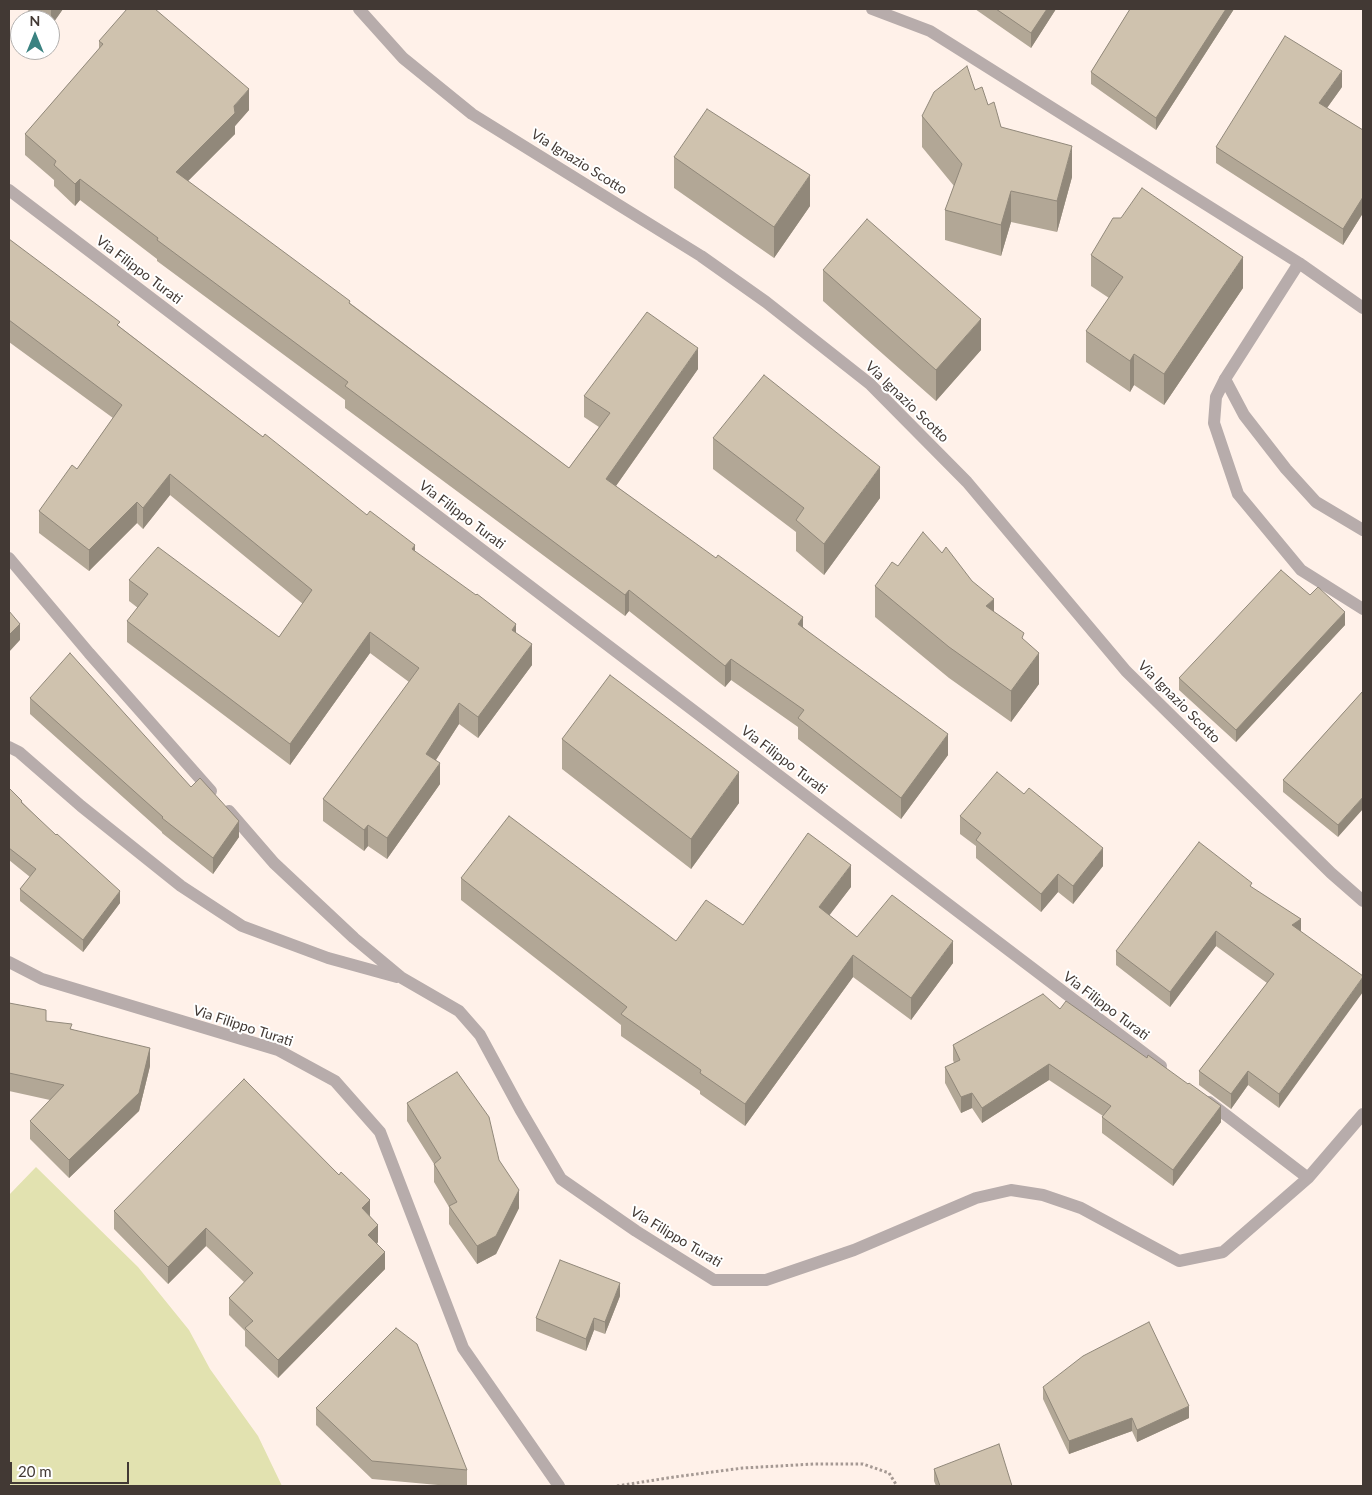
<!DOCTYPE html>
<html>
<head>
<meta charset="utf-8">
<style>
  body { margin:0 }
  #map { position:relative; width:1372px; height:1495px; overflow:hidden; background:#fff1e9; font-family:Lato,sans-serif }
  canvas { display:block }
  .frame { position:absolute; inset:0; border:10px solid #423934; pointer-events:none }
  .north { position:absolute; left:10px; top:10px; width:50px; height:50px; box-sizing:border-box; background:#fff; border:1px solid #b3b0ae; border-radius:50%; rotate:0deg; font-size:14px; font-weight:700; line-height:20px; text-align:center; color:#423934 }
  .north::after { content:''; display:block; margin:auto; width:18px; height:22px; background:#3a8281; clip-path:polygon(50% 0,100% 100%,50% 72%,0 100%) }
  .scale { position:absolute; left:10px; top:1462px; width:119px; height:22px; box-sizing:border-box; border:2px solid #423934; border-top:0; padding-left:6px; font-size:15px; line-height:18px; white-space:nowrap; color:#423934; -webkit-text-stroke:4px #fff; paint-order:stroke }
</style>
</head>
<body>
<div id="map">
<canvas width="1372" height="1495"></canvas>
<div class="frame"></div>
<div class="north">N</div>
<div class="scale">20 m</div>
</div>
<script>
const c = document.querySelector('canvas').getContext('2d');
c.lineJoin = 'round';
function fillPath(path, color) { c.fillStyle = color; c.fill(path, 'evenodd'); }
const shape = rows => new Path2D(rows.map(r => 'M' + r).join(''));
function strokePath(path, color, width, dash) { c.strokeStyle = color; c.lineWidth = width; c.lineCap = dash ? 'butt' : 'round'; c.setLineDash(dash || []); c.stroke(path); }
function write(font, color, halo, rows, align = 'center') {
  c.font = font + ' Lato,sans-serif'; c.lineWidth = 4; c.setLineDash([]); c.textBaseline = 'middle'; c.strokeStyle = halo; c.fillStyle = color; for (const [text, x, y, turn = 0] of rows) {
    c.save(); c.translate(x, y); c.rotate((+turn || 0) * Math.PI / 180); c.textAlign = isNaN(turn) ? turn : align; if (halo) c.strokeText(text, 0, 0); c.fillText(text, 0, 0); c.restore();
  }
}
const green = shape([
  [36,1167,138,1267,189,1330,210,1369,258,1436,282,1486,9,1486,9,1195]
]);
const path = shape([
  [617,1486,674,1477,743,1468,814,1464,863,1464,889,1473,897,1486]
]);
const lane = shape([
  [1225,379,1244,415,1286,469,1316,502,1363,530]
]);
const street = shape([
  [359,9,403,58,472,114,701,256,766,302,870,384,967,482,1126,671,1331,873,1363,901],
  [872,9,930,31,1299,263,1363,308],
  [9,190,1161,1066],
  [1299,263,1225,379,1216,397,1214,423,1238,494,1301,570,1363,609],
  [9,558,89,653,211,791],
  [9,747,19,752,81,806,181,886,242,926,328,958,397,977],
  [229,811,274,863,354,938,402,978,459,1011,480,1035,520,1109,561,1179,636,1231,714,1280,766,1280,854,1250,976,1198,1011,1190,1043,1195,1081,1208,1179,1261,1223,1252,1308,1178,1363,1114],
  [9,962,42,979,278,1050,335,1081,380,1132,463,1348,559,1486],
  [1209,1102,1308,1178]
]);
const wall = shape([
  [26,9,63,9,51,26,50,25,50,20,42,20],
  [975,9,1056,9,1031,48],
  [1130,9,1234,9,1156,130,1091,84,1091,72],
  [99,41,249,110,235,126,235,134,188,181,569,468,599,427,584,417,584,396,698,369,616,486,803,627,948,755,901,819,798,739,798,727,731,680,725,687,629,611,625,616,345,408,345,400,157,261,157,259,80,200,75,206,54,186,54,180,25,155,25,134,99,49],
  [1342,87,1327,108,1363,130,1363,213,1343,245,1216,163,1216,147],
  [975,90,988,105,1001,127,1072,177,1057,232,1011,222,1001,256,945,240,945,210,954,186,922,147,922,116],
  [674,157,810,206,774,258,674,188],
  [9,239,120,327,263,437,415,552,516,633,532,665,478,738,459,724,436,760,440,784,387,859,368,846,364,851,323,821,323,799,409,682,370,653,290,765,127,642,127,621,138,608,129,601,129,580,279,637,303,604,170,495,143,529,137,523,89,571,39,533,39,511,77,469,113,418,9,342],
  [1091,255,1243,288,1164,405,1134,385,1130,392,1086,362,1086,331,1109,298,1091,286],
  [823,270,981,350,936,401,823,301],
  [713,438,880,498,824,575,796,551,796,532,713,469],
  [898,566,994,612,1024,640,1039,684,1011,722,949,678,875,617,875,586],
  [1310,595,1345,625,1236,742,1179,690,1179,678],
  [1363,691,1338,837,1283,792,1283,780],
  [30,698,191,787,239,837,213,874,162,833,162,832,30,714],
  [562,739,739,803,691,869,562,769],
  [9,788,22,802,120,903,83,952,20,901,20,889,30,877,9,860],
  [960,816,1103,866,1073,904,1058,892,1041,912,976,858,976,846,960,834],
  [461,878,676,941,743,925,851,887,829,915,857,937,953,963,911,1020,853,977,745,1126,700,1094,700,1091,621,1036,621,1025,461,900],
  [1252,888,1301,919,1279,1108,1248,1085,1231,1109,1199,1085,1199,1071,1267,983,1216,946,1170,1007,1116,965,1116,951],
  [9,1003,46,1021,72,1029,150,1066,139,1111,69,1178,30,1139,30,1121,50,1100,9,1091],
  [1060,1009,1221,1122,1173,1186,1102,1133,1102,1117,1103,1116,1049,1080,982,1123,972,1108,961,1113,945,1083,945,1067,954,1063,953,1060,953,1045],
  [407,1103,499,1160,519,1208,496,1254,477,1264,449,1224,449,1207,434,1182,434,1164,407,1121],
  [114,1211,370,1216,378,1242,377,1244,385,1269,278,1378,245,1346,245,1331,229,1315,229,1298,244,1282,206,1246,168,1284,114,1229],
  [620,1296,605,1334,594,1330,586,1351,536,1331,536,1318],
  [1043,1387,1189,1418,1137,1442,1132,1431,1069,1454,1043,1399],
  [316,1408,467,1470,467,1486,449,1486,372,1479,316,1425],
  [934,1469,1012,1486,936,1486,934,1481]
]);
const shadedWall = shape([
  [51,9,63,9,51,26],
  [1047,9,1056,9,1031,48,1031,33],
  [1226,9,1234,9,1156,130,1156,118],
  [1342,71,1342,87,1319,119,1319,103],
  [249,89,249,110,235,126,235,134,176,193,176,172,234,106],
  [1072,146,1072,177,1057,232,1057,201],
  [810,175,810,206,774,258,774,227],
  [80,179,80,200,75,206,75,184],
  [1011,191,1011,222,1001,256,1001,225],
  [1363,197,1363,213,1343,245,1343,229],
  [1243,257,1243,288,1164,405,1164,374],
  [981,319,981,350,936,401,936,370],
  [698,348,698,369,606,500,606,479],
  [1134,354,1134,385,1130,392,1130,361],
  [880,467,880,498,824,575,824,544],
  [170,474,170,495,143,529,143,508],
  [137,502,137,523,89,571,89,550],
  [415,545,415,566,412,549],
  [629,590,629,611,625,616,625,595],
  [994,599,994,630,986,606],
  [1345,612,1345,625,1236,742,1236,730],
  [803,617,803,638,798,624],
  [20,624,20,640,9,652,9,635],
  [516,624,516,645,512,630],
  [370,632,370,653,290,765,290,744],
  [532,644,532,665,478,738,478,717],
  [1039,653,1039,684,1011,722,1011,691],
  [731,659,731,680,725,687,725,666],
  [459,703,459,724,426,775,426,754],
  [948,734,948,755,901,819,901,798],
  [440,763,440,784,387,859,387,838],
  [739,772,739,803,691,869,691,839],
  [1363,797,1363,809,1338,837,1338,825],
  [239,821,239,837,213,874,213,858],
  [368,825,368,846,364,851,364,830],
  [1103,848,1103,866,1073,904,1073,886],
  [851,865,851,887,819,929,819,907],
  [1058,874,1058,892,1041,912,1041,894],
  [120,891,120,903,83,952,83,940],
  [1301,919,1301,934,1292,925],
  [1216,931,1216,946,1170,1007,1170,992],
  [953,941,953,963,911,1020,911,998],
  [853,955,853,977,745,1126,745,1104],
  [1363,977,1363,992,1279,1108,1279,1094],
  [150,1048,150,1066,139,1111,69,1178,69,1160],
  [1049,1064,1049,1080,982,1123,982,1108],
  [1248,1071,1248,1085,1231,1109,1231,1094],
  [972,1093,972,1108,961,1113,961,1097],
  [1221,1106,1221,1122,1173,1186,1173,1170],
  [519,1190,519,1208,496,1254,477,1264,477,1246],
  [370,1200,370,1218,362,1208],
  [378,1225,378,1242,368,1253,368,1235],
  [206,1228,206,1246,168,1284,168,1267],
  [385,1252,385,1269,278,1378,278,1360],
  [620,1283,620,1296,605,1334,605,1322],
  [594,1318,594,1330,586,1351,586,1339],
  [1189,1406,1189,1418,1137,1442,1137,1430],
  [1132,1418,1132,1431,1069,1454,1069,1441]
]);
const building = shape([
  [127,9,155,9,249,89,234,106,235,113,176,172,350,301,349,303,569,468,610,413,584,396,647,312,698,348,606,479,716,558,718,555,803,617,798,624,948,734,901,798,798,718,804,710,731,659,725,666,629,590,625,595,345,386,348,382,157,240,158,238,80,179,75,184,54,165,56,161,25,134,103,44,99,41,127,9],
  [996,9,1047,9,1031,33,996,9],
  [1130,9,1226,9,1156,118,1091,72,1130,9],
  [1285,36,1342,71,1319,103,1363,130,1363,197,1343,229,1216,147,1285,36],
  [967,66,975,90,982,87,988,105,994,102,1001,127,1072,146,1057,201,1011,191,1001,225,945,210,962,164,922,116,934,92,967,66],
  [707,109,810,175,774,227,674,157,707,109],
  [1142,188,1243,257,1164,374,1134,354,1130,361,1086,331,1123,277,1091,255,1113,218,1121,218,1142,188],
  [867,219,981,319,936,370,823,270,867,219],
  [9,239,120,322,117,325,263,437,265,434,367,515,370,511,415,545,412,549,476,595,477,594,516,624,512,630,532,644,478,717,459,703,426,754,440,763,387,838,368,825,364,830,323,799,419,668,370,632,290,744,127,621,148,594,129,580,158,547,279,637,312,590,170,474,143,508,137,502,89,550,39,511,72,465,77,469,122,405,9,320,9,239],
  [764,375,880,467,824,544,796,520,804,508,713,438,764,375],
  [923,532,942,553,946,547,972,581,994,599,986,606,1024,633,1022,638,1039,653,1011,691,949,647,875,586,892,562,898,566,923,532],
  [1281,570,1310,595,1318,587,1345,612,1236,730,1179,678,1281,570],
  [9,611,20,624,9,635,9,611],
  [70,653,191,787,200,778,239,821,213,858,162,818,163,817,30,698,70,653],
  [610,675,739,772,691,839,562,739,610,675],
  [1363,691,1363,797,1338,825,1283,780,1363,691],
  [997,772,1024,794,1029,788,1103,848,1073,886,1058,874,1041,894,976,840,981,833,960,816,997,772],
  [9,788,22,801,21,802,56,835,57,834,120,891,83,940,20,889,36,869,9,848,9,788],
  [509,816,676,941,706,900,743,925,808,833,851,865,819,907,857,937,892,895,953,941,911,998,853,955,745,1104,700,1073,701,1070,621,1014,627,1007,461,878,509,816],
  [1199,842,1252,883,1250,886,1301,919,1292,925,1363,976,1363,977,1279,1094,1248,1071,1231,1094,1199,1071,1274,974,1216,931,1170,992,1116,951,1199,842],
  [1043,994,1060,1009,1066,1001,1147,1058,1148,1055,1188,1084,1189,1083,1221,1106,1173,1170,1102,1117,1111,1106,1049,1064,982,1108,972,1093,961,1097,945,1067,960,1060,953,1045,1043,994],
  [9,1003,46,1010,46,1021,72,1024,70,1029,150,1048,139,1093,69,1160,30,1121,64,1085,9,1073,9,1003],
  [457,1072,489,1117,499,1160,519,1190,496,1236,477,1246,449,1206,457,1202,434,1164,441,1158,407,1103,457,1072],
  [244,1079,339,1175,341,1172,370,1200,362,1208,378,1225,368,1235,385,1252,278,1360,245,1328,253,1321,229,1298,253,1273,206,1228,168,1267,114,1211,244,1079],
  [560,1260,620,1283,605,1322,594,1318,586,1339,536,1318,560,1260],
  [1149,1322,1189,1406,1137,1430,1132,1418,1069,1441,1043,1387,1083,1356,1149,1322],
  [396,1328,417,1344,467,1470,372,1461,316,1408,396,1328],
  [999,1444,1012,1486,940,1486,934,1469,999,1444]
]);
const streetNames = [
  ["Via Ignazio Scotto",579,162,32],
  ["Via Filippo Turati",139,270,37],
  ["Via Ignazio Scotto",907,402,44],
  ["Via Filippo Turati",462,515,37],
  ["Via Ignazio Scotto",1179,702,45],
  ["Via Filippo Turati",784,760,37],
  ["Via Filippo Turati",1106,1006,37],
  ["Via Filippo Turati",243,1026,18],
  ["Via Filippo Turati",676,1237,31]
];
fillPath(green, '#e2e2b0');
strokePath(path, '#a59993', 3, [2.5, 2.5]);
strokePath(lane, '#b7acab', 12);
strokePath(street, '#b7acab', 12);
fillPath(wall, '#b2a796');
fillPath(shadedWall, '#91887a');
fillPath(building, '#cfc2ae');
strokePath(building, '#91887a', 1);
write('14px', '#423934', '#fff', streetNames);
</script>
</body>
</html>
